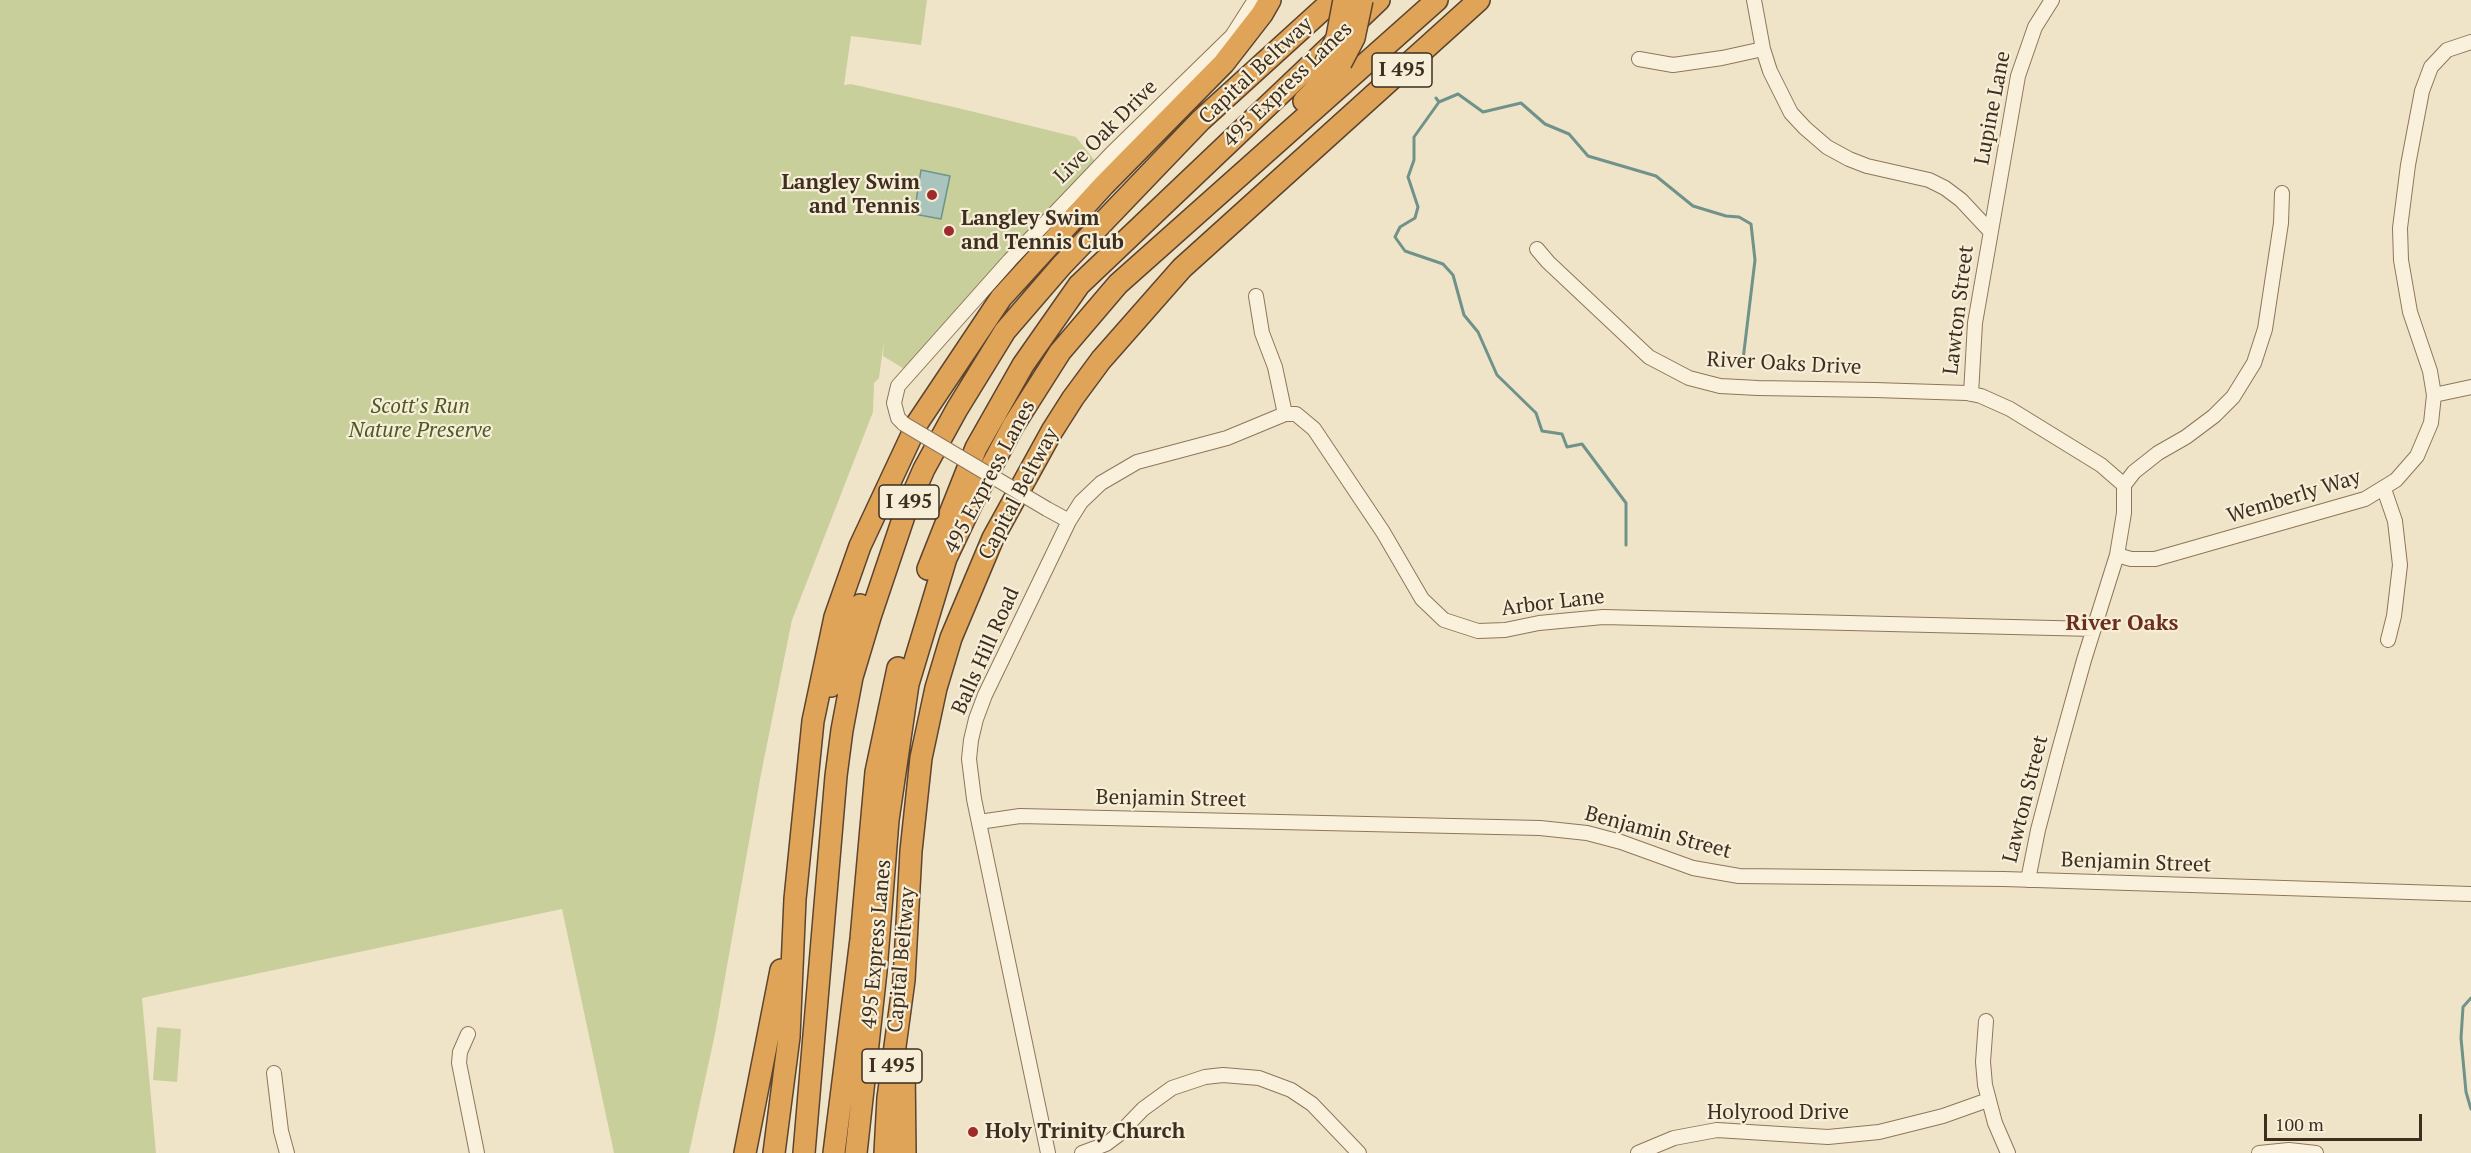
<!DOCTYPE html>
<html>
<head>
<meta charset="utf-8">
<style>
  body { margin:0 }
  #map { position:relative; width:2471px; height:1153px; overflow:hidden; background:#f0e4c8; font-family:"PT Serif",serif }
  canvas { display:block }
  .scale { position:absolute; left:2264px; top:1114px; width:158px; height:27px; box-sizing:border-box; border:3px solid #3d2e20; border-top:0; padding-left:8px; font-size:18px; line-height:21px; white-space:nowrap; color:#3d2e20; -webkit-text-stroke:4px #f7eed8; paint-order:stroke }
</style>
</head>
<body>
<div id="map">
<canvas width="2471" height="1153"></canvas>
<div class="scale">100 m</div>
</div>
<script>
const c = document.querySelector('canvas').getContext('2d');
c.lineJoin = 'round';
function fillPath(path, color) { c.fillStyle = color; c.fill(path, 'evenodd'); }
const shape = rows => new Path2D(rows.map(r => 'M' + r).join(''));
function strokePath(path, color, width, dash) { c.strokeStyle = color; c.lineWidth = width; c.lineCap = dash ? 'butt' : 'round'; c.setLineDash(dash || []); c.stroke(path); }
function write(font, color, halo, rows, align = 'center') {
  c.font = font + ' "PT Serif",serif'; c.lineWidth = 4.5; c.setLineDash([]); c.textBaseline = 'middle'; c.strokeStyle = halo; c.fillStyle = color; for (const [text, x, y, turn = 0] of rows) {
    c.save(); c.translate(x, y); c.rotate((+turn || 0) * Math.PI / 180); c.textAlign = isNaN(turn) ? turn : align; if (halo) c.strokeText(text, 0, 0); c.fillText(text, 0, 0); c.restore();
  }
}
const green = shape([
  [0,0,927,0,921,45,851,36,844,85,851,84,958,108,1076,137,1099,166,906,370,883,356,884,341,879,378,874,383,873,412,792,620,761,774,715,1034,689,1153,614,1153,562,909,142,998,156,1153,0,1153],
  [157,1027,181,1029,177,1082,153,1080]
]);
const water = shape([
  [921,170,950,176,941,219,914,214,921,170]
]);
const stream = shape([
  [1436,98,1439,102,1414,137,1414,160,1408,177,1418,207,1415,218,1400,227,1395,237,1405,251,1443,264,1453,275,1464,315,1478,332,1497,375,1536,413,1542,431,1562,434,1567,447,1582,444,1626,503,1626,545],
  [1439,102,1458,94,1483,112,1521,103,1545,124,1569,134,1588,156,1656,176,1693,206,1726,216,1739,217,1751,224,1755,260,1742,368],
  [2471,998,2463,1007,2461,1038,2466,1092,2471,1109]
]);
const minor = shape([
  [1754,0,1763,49,1770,71,1791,113,1805,128,1827,147,1849,159,1867,166,1929,180,1945,188,1961,200,1990,231],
  [1639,59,1673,65,1722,58,1763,49],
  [1537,249,1548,262,1649,357,1689,378,1720,386,1758,388,1875,390,1967,393,1981,396,2010,409,2101,465,2124,485],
  [1256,296,1262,333,1275,367,1285,414],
  [1971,394,1975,323,2018,76,2035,27,2052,0],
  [2434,395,2471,387],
  [904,424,898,418,894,403,898,386,1010,260,1112,153,1232,36,1255,0],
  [2384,489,2395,521,2400,565,2394,616,2388,640],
  [1047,509,1069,521],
  [2117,555,2131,559,2155,559,2365,499,2396,480,2417,456,2431,423,2434,395,2430,371,2410,312,2401,260,2400,228,2408,165,2422,91,2431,67,2447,50,2471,42],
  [979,822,1020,816,1540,828,1587,833,1621,842,1693,868,1739,876,2004,879,2471,894],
  [2028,880,2038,830,2059,750,2084,660,2117,555,2124,513,2124,485,2134,472,2158,453,2186,437,2214,416,2233,397,2254,363,2265,329,2281,223,2282,193],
  [1986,1021,1983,1062,1985,1085,1995,1123,2008,1153],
  [468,1034,460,1052,459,1063,477,1153],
  [274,1073,281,1131,287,1153],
  [1048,1153,974,799,969,759,971,740,976,719,985,695,1069,521,1081,502,1101,483,1137,462,1227,438,1285,414,1296,414,1314,429,1383,532,1422,599,1444,620,1478,631,1505,630,1539,623,1603,617,2094,629],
  [1082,1153,1106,1144,1118,1135,1143,1109,1172,1088,1205,1077,1223,1075,1259,1078,1291,1090,1312,1104,1359,1153],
  [1638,1153,1674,1138,1717,1130,1828,1137,1879,1132,1943,1116,1988,1100],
  [2259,1153,2289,1150,2316,1153]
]);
const highway = shape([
  [1304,101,1341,63],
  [928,569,976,448,1023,365,1079,285,1379,0],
  [831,686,860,605],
  [904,1064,905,1153],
  [745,1153,781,970],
  [774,1153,789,1037,795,899,813,721,835,617,860,546,918,422,1001,298,1104,185,1224,63,1262,14,1270,0],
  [804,1153,836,776,842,730,852,677,870,617,906,510,924,469,957,409,1005,331,1062,265,1201,120,1333,0],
  [834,1153,861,939,876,772,898,668],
  [856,1153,876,971,888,820,908,684,946,558,973,501,1013,426,1060,352,1118,284,1437,0],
  [885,1153,888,1098,904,980,911,851,921,758,936,688,951,638,993,538,1052,431,1073,398,1101,360,1182,268,1479,0]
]);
const minorBridge = shape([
  [904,424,1047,509]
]);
const highwayBridge = shape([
  [1341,63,1354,38,1362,0],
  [1325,64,1337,37,1344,0]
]);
const markers = [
  [932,195,6,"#9e2a2b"],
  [949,231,6,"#9e2a2b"],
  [973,1132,6,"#9e2a2b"]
];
const shields = [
  [1402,70,60],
  [909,502,60],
  [892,1066,60]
];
const shieldNames = [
  ["I 495",1402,70],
  ["I 495",909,502],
  ["I 495",892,1066]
];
const streetNames = [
  ["Capital Beltway",1256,71,-43],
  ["495 Express Lanes",1288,85,-44],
  ["Lupine Lane",1993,108,-79],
  ["Live Oak Drive",1106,132,-45],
  ["Lawton Street",1959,310,-83],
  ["River Oaks Drive",1784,364,3],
  ["495 Express Lanes",990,477,-62],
  ["Capital Beltway",1019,494,-62],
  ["Wemberly Way",2294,497,-17],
  ["Arbor Lane",1553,603,-7],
  ["Balls Hill Road",986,651,-66],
  ["Benjamin Street",1171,799,1],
  ["Lawton Street",2026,799,-76],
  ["Benjamin Street",1658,833,15],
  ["Benjamin Street",2136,863,2],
  ["495 Express Lanes",877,944,-85],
  ["Capital Beltway",902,960,-85],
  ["Holyrood Drive",1778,1113]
];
const poiNames = [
  ["Langley Swim",920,183,"right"],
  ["and Tennis",920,207,"right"],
  ["Langley Swim",961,219],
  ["and Tennis Club",961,243],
  ["Holy Trinity Church",985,1132]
];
const parkNames = [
  ["Scott's Run",420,407],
  ["Nature Preserve",420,431]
];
const neighbourhoodNames = [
  ["River Oaks",2122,624]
];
fillPath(green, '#c9cf9b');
fillPath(water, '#a9c4bc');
strokePath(water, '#6f938a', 1.5);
strokePath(stream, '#6f938a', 3);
strokePath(minor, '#8d765c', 16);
strokePath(highway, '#5b4430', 24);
strokePath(minor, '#faf1dc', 14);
strokePath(highway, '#e0a458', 21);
strokePath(minorBridge, '#8d765c', 16, []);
strokePath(highwayBridge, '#5b4430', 24, []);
strokePath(minorBridge, '#faf1dc', 14);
strokePath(highwayBridge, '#e0a458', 21);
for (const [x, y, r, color] of markers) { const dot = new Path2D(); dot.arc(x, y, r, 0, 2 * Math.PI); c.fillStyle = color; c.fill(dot); strokePath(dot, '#f7eed8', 2); }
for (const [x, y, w] of shields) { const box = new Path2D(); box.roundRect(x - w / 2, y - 17, w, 34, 4.5); c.fillStyle = '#f7eed8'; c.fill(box); strokePath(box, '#3d2e20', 1.5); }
write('bold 20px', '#3d2e20', null, shieldNames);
write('21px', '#3d2e20', '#f7eed8', streetNames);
write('bold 21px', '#3d2e20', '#f7eed8', poiNames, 'left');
write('italic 21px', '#4d5a26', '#f7eed8', parkNames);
write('bold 22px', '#6b2e1e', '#f7eed8', neighbourhoodNames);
</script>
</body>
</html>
